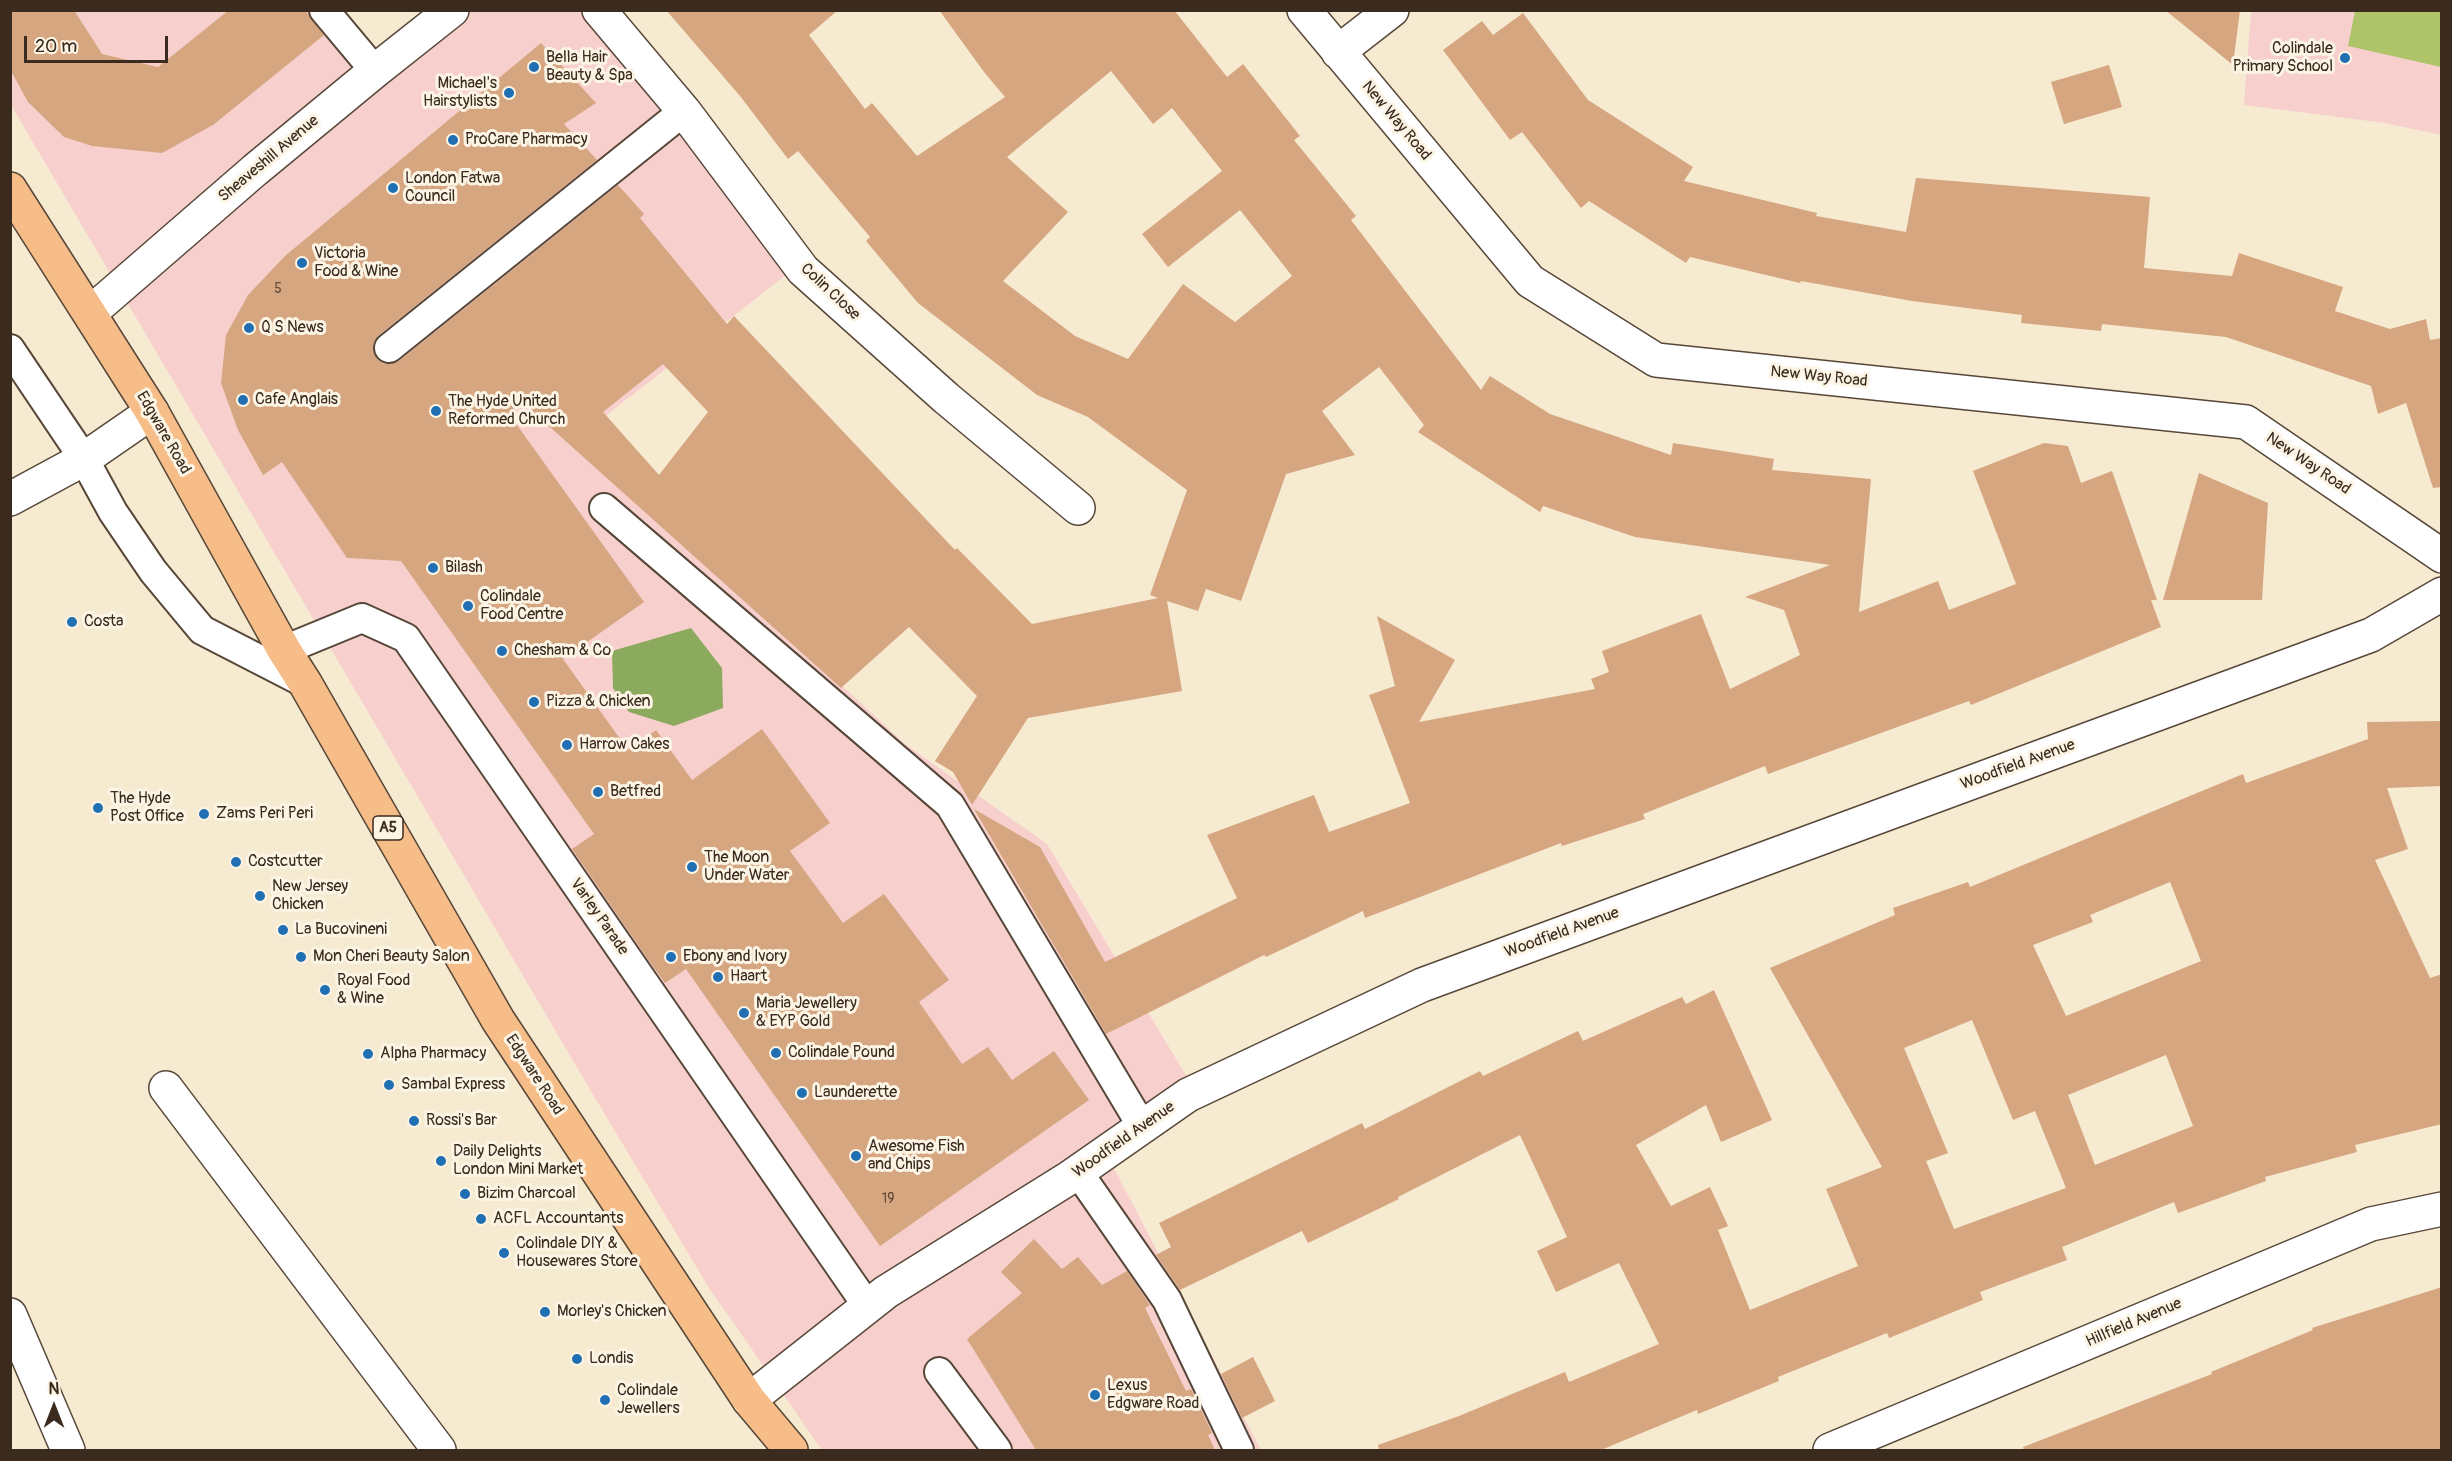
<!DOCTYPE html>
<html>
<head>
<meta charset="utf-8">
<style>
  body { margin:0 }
  #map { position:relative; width:2452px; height:1461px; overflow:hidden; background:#f6ead1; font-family:Pangolin,sans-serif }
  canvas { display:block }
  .frame { position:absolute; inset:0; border:12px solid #3b2a1e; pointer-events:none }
  .north { position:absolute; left:24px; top:1377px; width:60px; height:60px; -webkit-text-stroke:4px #fcf5e5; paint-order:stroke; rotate:0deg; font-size:16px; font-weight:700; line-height:24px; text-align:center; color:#3b2a1e }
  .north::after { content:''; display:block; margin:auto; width:21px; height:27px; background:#3b2a1e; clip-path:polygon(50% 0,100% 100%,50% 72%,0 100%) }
  .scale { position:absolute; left:24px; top:36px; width:144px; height:27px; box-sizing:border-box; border:3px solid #3b2a1e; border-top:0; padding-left:8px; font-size:18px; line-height:21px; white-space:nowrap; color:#3b2a1e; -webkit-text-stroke:4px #fcf5e5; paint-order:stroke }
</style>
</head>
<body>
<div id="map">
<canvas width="2452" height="1461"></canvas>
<div class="frame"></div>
<div class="north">N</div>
<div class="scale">20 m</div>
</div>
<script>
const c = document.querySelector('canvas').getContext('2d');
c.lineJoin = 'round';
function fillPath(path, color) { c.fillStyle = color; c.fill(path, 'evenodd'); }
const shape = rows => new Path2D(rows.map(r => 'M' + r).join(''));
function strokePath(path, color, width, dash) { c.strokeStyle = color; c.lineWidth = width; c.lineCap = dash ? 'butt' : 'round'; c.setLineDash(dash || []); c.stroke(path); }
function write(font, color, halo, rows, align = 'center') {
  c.font = font + ' Pangolin,sans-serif'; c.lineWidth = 6; c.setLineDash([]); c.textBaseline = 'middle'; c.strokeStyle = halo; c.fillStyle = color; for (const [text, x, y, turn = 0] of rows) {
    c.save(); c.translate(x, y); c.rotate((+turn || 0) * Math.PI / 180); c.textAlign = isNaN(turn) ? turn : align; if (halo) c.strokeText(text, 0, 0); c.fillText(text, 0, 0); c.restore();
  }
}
const built = shape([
  [10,11,325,11,375,70,451,11,600,11,800,264,576,439,905,744,1047,844,1196,1092,1106,1153,1261,1450,822,1450,709,1288,585,1081,11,105],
  [2251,11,2441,11,2441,135,2385,123,2244,105]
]);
const green = shape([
  [2355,11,2441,11,2441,67,2348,46]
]);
const forest = shape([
  [691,628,722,668,723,708,674,726,629,712,613,688,612,651]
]);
const building = shape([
  [10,10,74,10,102,54,158,67,229,10,305,10,324,35,213,125,162,153,92,146,64,137,28,102,10,69],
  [666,10,838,10,809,35,865,109,872,103,917,156,1005,97,984,72,939,10,1174,10,1227,77,1243,64,1300,136,1294,140,1356,216,1351,220,1481,390,1490,376,1550,414,1671,455,1673,443,1774,459,1772,470,1871,479,1859,612,1938,581,1949,610,2016,584,1973,471,2044,443,2068,446,2081,483,2112,471,2157,600,2151,600,2161,627,1971,705,1969,701,1768,774,1765,766,1643,814,1645,819,1562,846,1561,843,1365,918,1363,911,1266,957,1264,955,1106,1034,974,809,1040,847,1105,962,1237,898,1207,835,1314,795,1329,832,1410,803,1369,695,1395,686,1377,616,1455,660,1419,722,1595,689,1591,679,1609,672,1602,651,1701,614,1730,689,1800,655,1784,610,1745,597,1830,565,1635,537,1543,506,1540,512,1418,432,1424,425,1379,367,1322,411,1355,455,1286,474,1241,601,1206,589,1198,611,1167,601,1182,691,1028,718,972,805,953,772,935,761,977,696,909,627,841,688,522,402,509,414,644,602,563,659,628,750,656,730,692,780,762,729,830,823,790,851,843,923,884,894,949,980,919,1002,962,1064,988,1047,1012,1080,1054,1051,1089,1100,880,1246,686,969,665,983,649,961,572,849,594,834,401,561,347,558,282,462,263,475,238,430,221,383,226,335,248,295,285,256,541,43,596,103,564,124,597,160,379,335,374,342,373,350,377,359,384,364,391,364,399,361,618,185,644,214,640,218,727,324,734,316,955,550,957,548,1032,624,1158,598,1150,595,1187,490,1088,417,1037,395,918,303,866,241,870,237,798,151,788,159,740,96],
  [1111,71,1153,124,1172,108,1222,171,1142,234,1168,267,1240,210,1292,276,1235,322,1183,284,1128,359,1075,336,1003,281,1068,212,1007,157],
  [663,364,708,412,659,475,603,412],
  [2165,10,2240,10,2233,65],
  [1523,13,1588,100,1693,167,1684,181,1817,213,1816,216,1906,232,1916,178,2150,197,2144,268,2232,276,2239,253,2343,287,2335,311,2390,329,2426,319,2430,340,2442,338,2442,487,2433,488,2406,403,2378,414,2371,386,2226,337,2102,324,2101,331,2021,323,2022,315,1912,301,1801,281,1800,283,1690,257,1686,263,1589,201,1581,208,1522,132,1510,140,1443,50,1482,21,1493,35],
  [2109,65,2122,107,2064,124,2051,82],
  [2199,473,2268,503,2262,600,2163,600],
  [2442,721,2442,786,2387,788,2408,849,2375,860,2430,978,2442,974,2442,1124,2355,1145,2357,1152,2265,1177,2266,1181,2178,1213,2174,1202,2062,1247,2067,1260,1980,1292,1983,1300,1889,1338,1887,1333,1778,1377,1779,1381,1698,1414,1697,1410,1601,1450,1379,1450,1378,1445,1459,1416,1565,1372,1569,1382,1659,1344,1619,1263,1556,1292,1537,1251,1567,1237,1520,1135,1398,1197,1399,1199,1308,1243,1302,1231,1180,1290,1156,1255,1171,1247,1159,1223,1362,1123,1365,1129,1480,1071,1483,1076,1578,1031,1583,1041,1682,997,1686,1004,1714,990,1772,1120,1721,1142,1706,1105,1636,1145,1671,1206,1710,1187,1728,1226,1718,1230,1750,1310,1858,1266,1826,1189,1882,1167,1770,968,1895,915,1893,908,1968,882,1970,887,2243,774,2246,783,2368,739,2367,722],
  [2170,882,2201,961,2066,1016,2033,945,2093,922,2090,915],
  [1972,1020,2013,1120,2035,1111,2066,1188,1954,1229,1926,1161,1948,1153,1904,1048],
  [2166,1055,2193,1126,2095,1165,2068,1095],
  [1034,1239,1062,1269,1078,1257,1102,1285,1127,1271,1150,1305,1145,1308,1186,1391,1191,1389,1212,1433,1208,1435,1215,1450,1036,1450,967,1339,1022,1293,1001,1272],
  [2442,1287,2442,1450,2024,1450,2023,1447,2212,1374,2211,1372,2313,1330,2312,1328],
  [1253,1357,1275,1401,1242,1418,1221,1374]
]);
const service = shape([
  [324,10,375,71],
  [389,348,684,111],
  [10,349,84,459,113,512,153,571,202,630,305,683],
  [604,508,950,805,1143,1128],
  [284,650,362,618,406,638,868,1307],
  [1078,1172,1167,1300,1239,1450],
  [939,1372,997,1450]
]);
const minor = shape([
  [599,10,684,111,803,270,946,398,1078,508],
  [1304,10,1530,281,1656,360,2246,422,2442,556],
  [1338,52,1392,10],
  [90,313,255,170,375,71,452,10],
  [10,499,84,459,152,412],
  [166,1088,439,1450],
  [10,1315,68,1450],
  [749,1400,886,1292,1069,1178,1188,1095,1422,985,2371,635,2442,594],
  [1830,1450,2371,1224,2442,1209]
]);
const primary = shape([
  [10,189,152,412,284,650,305,683,498,1020,749,1400,791,1450]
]);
const markers = [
  [2345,58,6,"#1f6fb2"],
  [534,67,6,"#1f6fb2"],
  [509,93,6,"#1f6fb2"],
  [453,140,6,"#1f6fb2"],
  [393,188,6,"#1f6fb2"],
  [302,263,6,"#1f6fb2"],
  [249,328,6,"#1f6fb2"],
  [243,400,6,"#1f6fb2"],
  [436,411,6,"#1f6fb2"],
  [433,568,6,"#1f6fb2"],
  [468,606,6,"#1f6fb2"],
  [72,622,6,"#1f6fb2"],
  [502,651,6,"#1f6fb2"],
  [534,702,6,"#1f6fb2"],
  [567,745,6,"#1f6fb2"],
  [598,792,6,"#1f6fb2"],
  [98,808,6,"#1f6fb2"],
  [204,814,6,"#1f6fb2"],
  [236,862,6,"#1f6fb2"],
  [692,867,6,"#1f6fb2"],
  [260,896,6,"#1f6fb2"],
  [283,930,6,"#1f6fb2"],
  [301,957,6,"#1f6fb2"],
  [671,957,6,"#1f6fb2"],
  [718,977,6,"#1f6fb2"],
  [325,990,6,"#1f6fb2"],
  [744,1013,6,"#1f6fb2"],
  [776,1053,6,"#1f6fb2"],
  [368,1054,6,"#1f6fb2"],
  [389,1085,6,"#1f6fb2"],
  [802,1093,6,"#1f6fb2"],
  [414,1121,6,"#1f6fb2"],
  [856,1156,6,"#1f6fb2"],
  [441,1161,6,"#1f6fb2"],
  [465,1194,6,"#1f6fb2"],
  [481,1219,6,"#1f6fb2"],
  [504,1253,6,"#1f6fb2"],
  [545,1312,6,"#1f6fb2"],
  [577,1359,6,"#1f6fb2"],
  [1095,1395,6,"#1f6fb2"],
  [605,1400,6,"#1f6fb2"]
];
const numberNames = [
  ["5",278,289],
  ["19",888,1199]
];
const shields = [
  [388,828,30]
];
const shieldNames = [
  ["A5",388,828]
];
const poiNames = [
  ["Colindale",2333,49,"right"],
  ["Primary School",2333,67,"right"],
  ["Bella Hair",546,58],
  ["Beauty & Spa",546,76],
  ["Michael's",497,84,"right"],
  ["Hairstylists",497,102,"right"],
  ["ProCare Pharmacy",465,140],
  ["London Fatwa",405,179],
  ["Council",405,197],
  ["Victoria",314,254],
  ["Food & Wine",314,272],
  ["Q S News",261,328],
  ["Cafe Anglais",255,400],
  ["The Hyde United",448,402],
  ["Reformed Church",448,420],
  ["Bilash",445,568],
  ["Colindale",480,597],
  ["Food Centre",480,615],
  ["Costa",84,622],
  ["Chesham & Co",514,651],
  ["Pizza & Chicken",546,702],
  ["Harrow Cakes",579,745],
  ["Betfred",610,792],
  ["The Hyde",110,799],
  ["Post Office",110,817],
  ["Zams Peri Peri",216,814],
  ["The Moon",704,858],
  ["Under Water",704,876],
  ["Costcutter",248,862],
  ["New Jersey",272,887],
  ["Chicken",272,905],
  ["La Bucovineni",295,930],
  ["Mon Cheri Beauty Salon",313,957],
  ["Ebony and Ivory",683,957],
  ["Haart",730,977],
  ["Royal Food",337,981],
  ["& Wine",337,999],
  ["Maria Jewellery",756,1004],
  ["& EYP Gold",756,1022],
  ["Colindale Pound",788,1053],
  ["Alpha Pharmacy",380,1054],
  ["Sambal Express",401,1085],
  ["Launderette",814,1093],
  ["Rossi's Bar",426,1121],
  ["Awesome Fish",868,1147],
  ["and Chips",868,1165],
  ["Daily Delights",453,1152],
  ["London Mini Market",453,1170],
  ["Bizim Charcoal",477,1194],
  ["ACFL Accountants",493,1219],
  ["Colindale DIY &",516,1244],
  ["Housewares Store",516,1262],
  ["Morley's Chicken",557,1312],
  ["Londis",589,1359],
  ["Lexus",1107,1386],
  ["Edgware Road",1107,1404],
  ["Colindale",617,1391],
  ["Jewellers",617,1409]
];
const streetNames = [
  ["New Way Road",1396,121,50],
  ["Sheaveshill Avenue",269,159,-40],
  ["Colin Close",830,292,43],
  ["New Way Road",1819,377,6],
  ["Edgware Road",163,433,60],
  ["New Way Road",2308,464,34],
  ["Woodfield Avenue",2018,765,-20],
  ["Varley Parade",599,917,55],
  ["Woodfield Avenue",1562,933,-20],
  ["Edgware Road",534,1075,57],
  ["Woodfield Avenue",1124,1140,-35],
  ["Hillfield Avenue",2134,1323,-23]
];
fillPath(built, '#f7d0ce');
fillPath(green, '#afc469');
fillPath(forest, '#8baa5d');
fillPath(building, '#d6a681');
strokePath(service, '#574739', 32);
strokePath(minor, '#574739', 36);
strokePath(primary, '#574739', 36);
strokePath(service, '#fff', 28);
strokePath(minor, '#fff', 33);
strokePath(primary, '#f7bd88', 33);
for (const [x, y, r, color] of markers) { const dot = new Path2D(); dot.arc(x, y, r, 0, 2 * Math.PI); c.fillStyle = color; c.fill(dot); strokePath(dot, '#fcf5e5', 2); }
write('14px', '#624937', null, numberNames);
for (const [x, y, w] of shields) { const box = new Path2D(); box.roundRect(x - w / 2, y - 12, w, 24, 4.5); c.fillStyle = '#fcf5e5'; c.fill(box); strokePath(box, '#3b2a1e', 1.5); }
write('bold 15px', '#3b2a1e', null, shieldNames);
write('16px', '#3b2a1e', '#fcf5e5', poiNames, 'left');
write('16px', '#3b2a1e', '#fcf5e5', streetNames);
</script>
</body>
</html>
